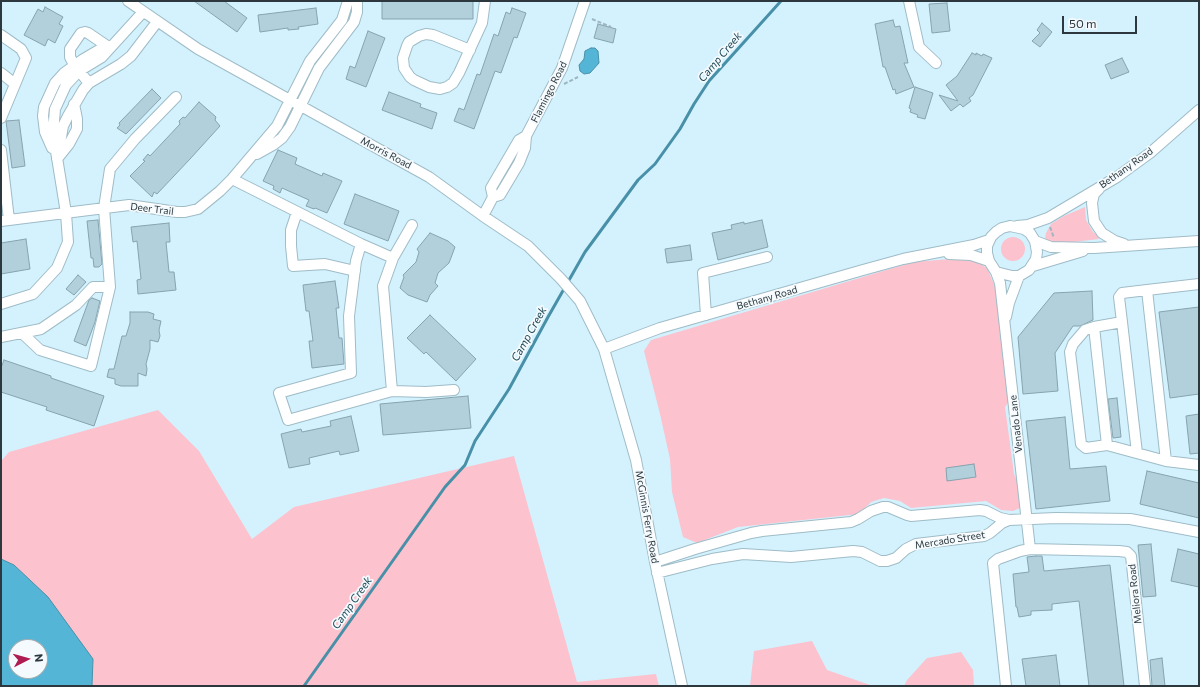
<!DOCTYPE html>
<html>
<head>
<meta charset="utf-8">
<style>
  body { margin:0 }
  #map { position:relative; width:1200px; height:687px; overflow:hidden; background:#d3f2fe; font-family:Commissioner,sans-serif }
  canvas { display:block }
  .frame { position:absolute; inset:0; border:2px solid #2c383d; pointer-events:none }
  .north { position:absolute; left:8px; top:639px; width:40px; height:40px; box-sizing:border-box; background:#f4fafd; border:1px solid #a4acb0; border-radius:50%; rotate:84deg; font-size:11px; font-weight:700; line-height:16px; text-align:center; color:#2c383d }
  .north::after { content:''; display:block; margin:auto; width:14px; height:18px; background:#ae1d52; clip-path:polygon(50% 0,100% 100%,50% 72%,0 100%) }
  .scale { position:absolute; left:1062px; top:16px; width:75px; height:18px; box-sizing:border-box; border:2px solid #2c383d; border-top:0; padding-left:5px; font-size:12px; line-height:14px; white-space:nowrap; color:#2c383d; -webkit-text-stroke:3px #f4fafd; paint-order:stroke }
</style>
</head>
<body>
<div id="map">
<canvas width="1200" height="687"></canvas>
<div class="frame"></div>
<div class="north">N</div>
<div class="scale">50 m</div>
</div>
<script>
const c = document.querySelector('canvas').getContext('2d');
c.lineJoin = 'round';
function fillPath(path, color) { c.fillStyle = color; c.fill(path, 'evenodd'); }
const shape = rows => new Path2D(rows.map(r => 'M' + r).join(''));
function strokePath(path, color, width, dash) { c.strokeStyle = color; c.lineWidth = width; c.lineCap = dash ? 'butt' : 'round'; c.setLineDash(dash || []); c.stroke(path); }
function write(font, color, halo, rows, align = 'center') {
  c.font = font + ' Commissioner,sans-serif'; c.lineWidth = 3.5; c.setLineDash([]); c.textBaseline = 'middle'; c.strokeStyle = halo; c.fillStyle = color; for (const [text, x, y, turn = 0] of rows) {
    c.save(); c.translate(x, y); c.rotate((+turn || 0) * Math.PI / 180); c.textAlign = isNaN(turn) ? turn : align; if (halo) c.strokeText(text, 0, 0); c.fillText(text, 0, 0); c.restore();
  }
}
const green = shape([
  [1085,207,1086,220,1093,232,1097,235,1099,239,1065,243,1052,243,1045,239,1046,233,1051,224,1064,216],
  '1001 249a12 12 0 1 1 24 0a12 12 0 1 1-24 0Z',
  [950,259,976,261,987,268,996,289,1009,401,1005,407,1014,474,1019,485,1020,508,1013,511,1001,510,986,501,911,508,900,501,884,498,871,502,859,514,738,527,697,543,683,537,672,492,670,459,660,414,644,351,651,340,883,271,914,262],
  [158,410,199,451,252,539,294,507,514,456,577,682,656,674,659,686,92,686,93,659,14,565,1,559,1,461,9,452],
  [812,641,827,670,873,686,750,686,754,651],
  [961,652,973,670,974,686,904,686,907,680,927,658]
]);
const water = shape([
  [591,48,595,48,598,51,599,63,590,73,584,74,580,71,579,65,584,59,585,51,591,48],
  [1,559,14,565,48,597,93,659,92,686,1,686,1,559],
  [16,647,40,647,40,671,16,671,16,647]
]);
const stream = shape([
  [304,686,445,487,465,465,475,441,509,389,548,317,585,252,638,180,655,164,680,129,694,104,709,81,781,1]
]);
const building = shape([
  [194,1,224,1,247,18,237,32,194,1],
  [382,1,473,1,473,19,382,19,382,1],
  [947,3,950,31,932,33,929,4,947,3],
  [45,7,63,17,59,24,63,26,55,43,48,39,45,46,24,35,38,9,43,12,45,7],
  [316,8,318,24,298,27,299,29,288,30,288,28,260,32,258,15,316,8],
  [512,8,526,13,517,38,514,37,501,73,495,71,474,129,454,121,459,108,464,110,477,74,480,75,494,34,498,36,506,12,510,14,512,8],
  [893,20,895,27,900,26,908,63,904,63,914,87,896,94,895,89,893,90,885,67,883,67,875,24,893,20],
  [1042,23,1052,32,1040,47,1032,41,1040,33,1037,30,1042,23],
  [598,24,616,29,613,43,594,38,598,24],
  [368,31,385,38,366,87,346,79,350,66,355,68,368,31],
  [972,53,976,55,976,53,982,56,983,54,992,58,973,95,969,98,971,101,963,107,960,104,951,111,939,95,958,101,946,85,957,76,972,53],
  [1122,58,1129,72,1111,79,1105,65,1122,58],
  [915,87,933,93,925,119,917,117,918,115,910,112,911,109,909,108,915,87],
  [152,89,161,98,126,134,117,128,120,125,119,123,152,89],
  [389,92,421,104,420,107,437,113,432,129,382,110,389,92],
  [199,102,216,117,215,120,220,126,190,159,157,194,154,192,152,197,130,176,145,161,143,160,148,154,150,156,180,124,179,121,183,117,185,118,199,102],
  [19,120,25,166,12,168,6,121,19,120],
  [278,150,297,158,295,164,322,176,323,173,342,181,327,213,315,208,314,209,306,206,309,200,282,188,280,193,273,189,274,186,263,181,278,150],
  [355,194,399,211,388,241,344,224,355,194],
  [98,220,102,264,99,267,94,267,93,258,91,258,87,221,98,220],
  [762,220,768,247,718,260,712,233,732,229,731,225,744,222,744,224,762,220],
  [169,223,170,242,166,242,169,272,174,272,176,290,138,294,137,280,141,279,137,241,133,242,131,227,169,223],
  [430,233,448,241,455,247,449,263,438,273,435,283,438,286,430,295,427,302,408,295,400,288,404,277,403,275,416,262,419,252,417,249,430,233],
  [26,239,30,269,1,274,1,243,26,239],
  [690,245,692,260,667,263,665,249,690,245],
  [78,275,86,282,74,295,66,289,78,275],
  [335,281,339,308,336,308,339,338,342,338,344,364,312,368,309,341,313,341,309,311,306,311,303,285,335,281],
  [1092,291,1093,320,1080,326,1073,326,1055,353,1058,391,1023,394,1018,337,1054,293,1092,291],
  [92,298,100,301,95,322,86,346,74,341,89,300,92,298],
  [1199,307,1199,394,1170,398,1159,312,1199,307],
  [130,312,148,312,154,314,153,319,161,321,159,330,160,336,158,342,150,340,150,349,146,364,147,369,146,376,138,373,138,386,121,386,115,384,115,379,107,377,109,369,114,369,122,336,126,336,130,323,130,312],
  [430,315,476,359,456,381,426,352,424,354,407,338,430,315],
  [4,360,51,376,51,378,104,396,94,426,46,410,47,407,1,392,1,368,4,360],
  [468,396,471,428,383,435,380,404,468,396],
  [1117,398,1121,437,1113,438,1108,399,1117,398],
  [1199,414,1199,453,1190,454,1186,416,1199,414],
  [351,416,359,451,340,455,339,451,309,458,310,464,289,468,281,434,301,429,302,432,331,426,330,421,351,416],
  [1065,417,1070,469,1106,466,1110,501,1036,509,1026,421,1065,417],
  [974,464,976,477,947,481,946,468,974,464],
  [1147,471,1199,483,1199,518,1140,504,1147,471],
  [1151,544,1156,596,1143,597,1138,545,1151,544],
  [1178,549,1199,554,1199,587,1171,581,1178,549],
  [1036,556,1042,556,1044,571,1110,565,1124,686,1089,686,1079,601,1052,604,1052,610,1031,611,1031,615,1019,617,1017,607,1016,607,1013,574,1029,572,1027,557,1036,556],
  [1056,655,1060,686,1026,686,1022,659,1056,655],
  [1162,658,1165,686,1152,686,1150,660,1162,658]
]);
const path = shape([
  [592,19,611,27],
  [564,84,578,77],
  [1050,227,1054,238]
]);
const minor = shape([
  [128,1,198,49,429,177,483,216,528,246,561,279,580,301,604,349,636,460,655,562,682,686],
  [909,1,919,47,936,63],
  [1,35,21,49,26,58,1,118],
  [470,50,433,35,426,34,419,36,409,42,407,46,403,58,404,68,410,77,414,80,429,87,440,89,447,87,453,83,459,73,482,23,485,1],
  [1,73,15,84],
  [89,83,74,65,70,57,70,49,81,33,85,32,88,33,110,48],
  [52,148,45,132,43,116,44,107,55,83,64,73,82,60,99,50,110,48],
  [59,149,63,126,68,116,83,90,89,83,121,64,131,56,157,22],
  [1,150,9,220],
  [257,154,273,145,282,138,290,127,319,68,354,22,357,12,357,1],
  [57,159,69,144,77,129,77,119,74,104],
  [232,179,361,244,393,258,383,286,392,391,288,420,279,393,351,373,349,316,356,261,361,244],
  [1099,189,1094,194,1092,203,1094,221,1102,233,1115,241,1124,244],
  [493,197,500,195,519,163,525,148,526,136,562,68,585,1],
  [297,212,291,230,291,246,293,266,325,264,355,271],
  [483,216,493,197,491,188,519,140,526,136],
  [1,221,129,205,177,212,185,212,198,209,220,191,232,179,277,126,310,61,342,20,348,1],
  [1010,226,1024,229,1030,233,1035,241,1037,252,1036,259,1029,270,1019,276,1012,276,996,272,989,261,987,253,987,246,991,237,996,232,1002,228,1010,226],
  [1017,226,1028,225,1048,218,1117,177,1150,153,1199,110],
  [1035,241,1051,247,1094,248,1199,241],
  [949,254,971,255,989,261],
  [393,258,412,225],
  [1033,266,1083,251],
  [996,272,1000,283,1030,549],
  [1199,284,1147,290,1166,461,1199,465],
  [1,304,33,294,57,268,68,242,66,213,53,133,55,109,66,85,79,71,102,57,143,12],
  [706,315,703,273,767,257],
  [1006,317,1009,303,1019,276],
  [1122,322,1137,453],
  [1094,327,1107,445,1086,448,1081,444,1070,352,1073,344,1085,330,1094,327,1122,322,1119,297,1122,293,1147,290],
  [22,333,40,350,91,366,110,287,104,208,110,169,135,139,176,97],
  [1,337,41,329,76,305,93,287,110,287],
  [604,349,660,328,863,270,903,259,974,245,989,240],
  [392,391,426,392,454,390],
  [1107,445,1166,461],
  [655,562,695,549,751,533,762,531,851,522,858,519,871,511,883,507,888,507,907,515,911,516,980,510,986,511,1000,518,1009,520,1056,518,1130,519,1199,532],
  [657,573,712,559,743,554,791,557,853,551,862,552,880,561,887,561,896,558,906,549,916,544,984,536,990,533,1002,523,1009,520],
  [1006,686,993,563,998,559,1020,551,1030,549,1119,551,1127,552,1131,556,1145,686]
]);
const streetNames = [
  ["Flamingo Road",549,92,-63],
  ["Morris Road",386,153,28],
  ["Bethany Road",1126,168,-35],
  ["Deer Trail",152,209,7],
  ["Bethany Road",767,298,-16],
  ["Venado Lane",1016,424,-96],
  ["McGinnis Ferry Road",647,517,80],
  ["Mercado Street",950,540,-9],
  ["Meliora Road",1135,594,-96]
];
const waterNames = [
  ["Camp Creek",720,57,-50],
  ["Camp Creek",529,334,-61],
  ["Camp Creek",352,603,-55]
];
fillPath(green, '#fcc2cd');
fillPath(water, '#54b5d6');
strokePath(water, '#4890a8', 1);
strokePath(stream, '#4890a8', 3);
fillPath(building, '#b2d0dc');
strokePath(building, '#86a3ae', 1);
strokePath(minor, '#9fbcc7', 12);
strokePath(path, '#9db6c0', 2, [4, 2]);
strokePath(minor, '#fff', 10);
write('10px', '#2c383d', '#f4fafd', streetNames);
write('italic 11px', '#1f4a58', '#f4fafd', waterNames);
</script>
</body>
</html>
